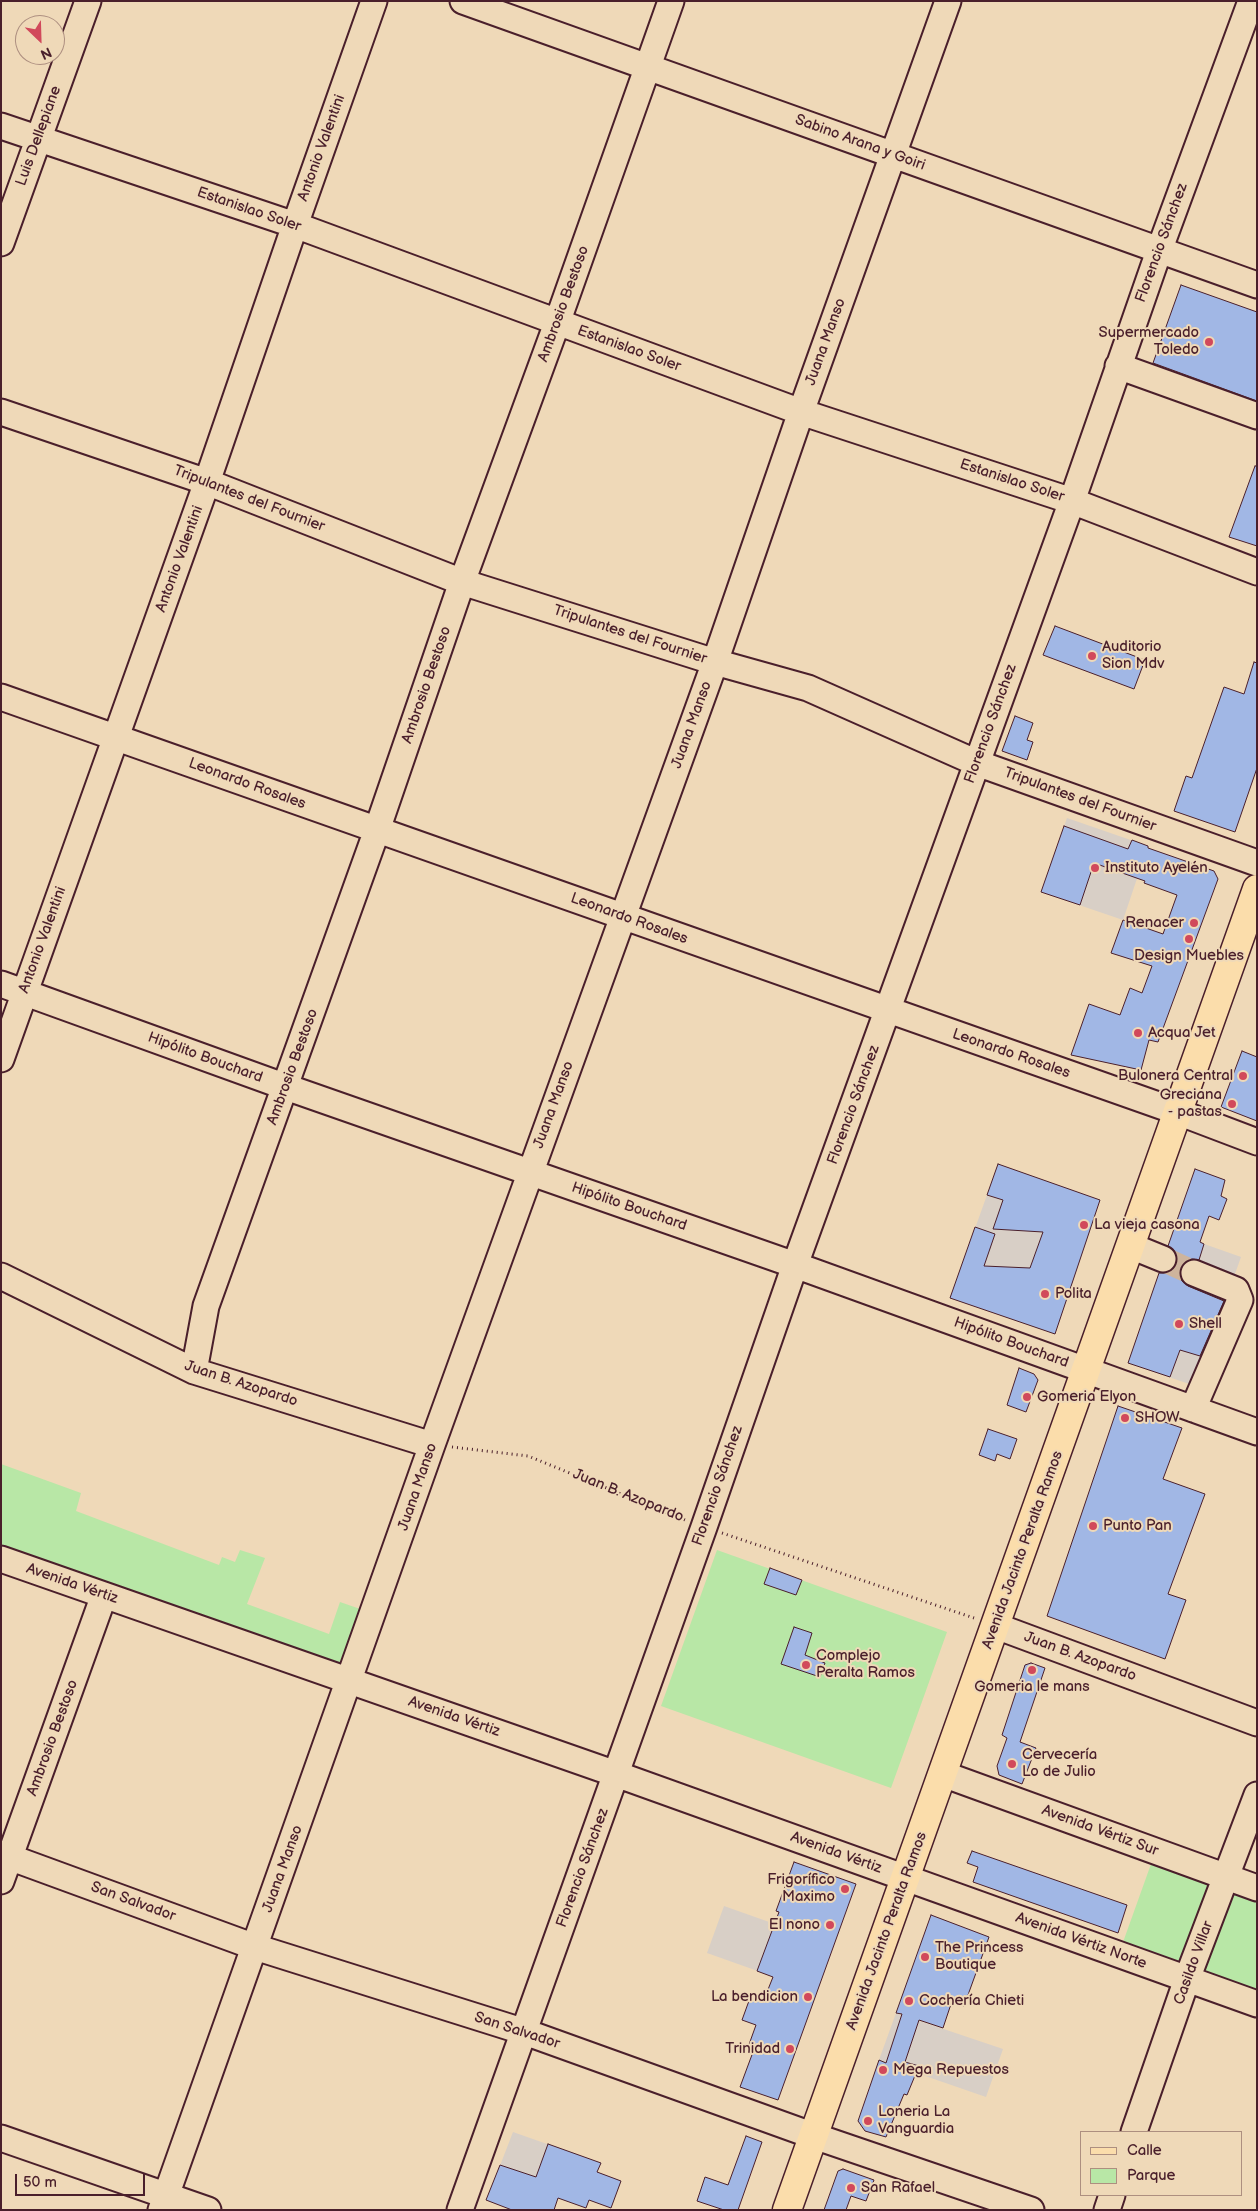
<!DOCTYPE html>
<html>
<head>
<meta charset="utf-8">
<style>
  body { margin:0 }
  #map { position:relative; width:1258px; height:2211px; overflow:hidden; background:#efd9b8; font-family:"Balsamiq Sans",sans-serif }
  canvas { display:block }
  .frame { position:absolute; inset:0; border:2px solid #4a1f2b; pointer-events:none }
  .legend { position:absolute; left:1080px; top:2131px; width:162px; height:65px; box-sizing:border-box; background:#efd9b8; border:1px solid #ad8f80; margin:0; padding:6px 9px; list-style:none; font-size:15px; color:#4a1f2b }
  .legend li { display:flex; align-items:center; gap:10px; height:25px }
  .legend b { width:25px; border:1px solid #ad8f80 }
  .north { position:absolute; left:15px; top:15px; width:50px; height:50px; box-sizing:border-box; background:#efd9b8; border:1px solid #ad8f80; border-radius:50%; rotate:156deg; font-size:14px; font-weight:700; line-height:20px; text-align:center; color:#4a1f2b }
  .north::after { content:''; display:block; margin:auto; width:18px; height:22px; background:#d1495b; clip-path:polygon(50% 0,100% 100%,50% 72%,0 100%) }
  .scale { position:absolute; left:15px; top:2174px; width:130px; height:22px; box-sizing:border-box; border:2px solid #4a1f2b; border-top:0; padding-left:6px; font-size:15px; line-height:18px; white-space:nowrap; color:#4a1f2b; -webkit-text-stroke:4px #efd9b8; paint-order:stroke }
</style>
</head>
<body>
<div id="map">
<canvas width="1258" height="2211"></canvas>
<div class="frame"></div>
<ul class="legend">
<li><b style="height:6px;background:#fbddab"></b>Calle</li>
<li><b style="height:14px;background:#b8e7a6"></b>Parque</li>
</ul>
<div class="north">N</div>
<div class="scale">50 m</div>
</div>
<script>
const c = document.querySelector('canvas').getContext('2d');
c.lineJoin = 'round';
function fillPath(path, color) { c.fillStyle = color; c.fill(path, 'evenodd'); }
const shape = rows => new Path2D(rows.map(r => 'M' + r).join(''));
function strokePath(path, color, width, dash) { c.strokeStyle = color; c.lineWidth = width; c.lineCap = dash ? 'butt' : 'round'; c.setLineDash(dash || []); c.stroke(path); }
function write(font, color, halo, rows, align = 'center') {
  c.font = font + ' "Balsamiq Sans",sans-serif'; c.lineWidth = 4; c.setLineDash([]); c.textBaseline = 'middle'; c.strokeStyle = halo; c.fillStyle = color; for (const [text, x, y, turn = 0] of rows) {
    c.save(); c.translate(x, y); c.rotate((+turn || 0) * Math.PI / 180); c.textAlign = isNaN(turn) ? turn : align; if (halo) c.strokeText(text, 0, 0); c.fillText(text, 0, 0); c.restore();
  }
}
const built = shape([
  [1067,818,1148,846,1123,920,1041,892],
  [987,1195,1090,1231,1055,1334,950,1298],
  [1173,1233,1241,1257,1195,1386,1128,1363],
  [724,1906,834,1945,817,1992,707,1953],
  [896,2013,1003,2049,986,2097,879,2060],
  [513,2132,601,2163,597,2172,621,2181,611,2208,589,2200,496,2176]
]);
const green = shape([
  [1,1464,81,1493,76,1511,219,1565,222,1557,235,1562,240,1550,265,1558,247,1604,329,1634,340,1602,366,1611,345,1668,1,1546],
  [717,1550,947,1632,891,1788,661,1706],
  [1151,1864,1257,1901,1257,1993,1122,1945]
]);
const building = shape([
  [1181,285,1257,312,1257,401,1153,363,1181,285],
  [1255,466,1257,466,1257,546,1229,537,1255,466],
  [1055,626,1145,660,1134,689,1043,655,1055,626],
  [1254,662,1257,663,1257,768,1235,832,1174,811,1186,776,1192,778,1224,687,1244,694,1254,662],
  [1015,716,1033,723,1027,740,1033,742,1027,760,1002,751,1015,716],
  [1064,826,1128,849,1132,840,1148,846,1148,848,1214,871,1218,879,1158,1042,1149,1040,1141,1070,1071,1055,1089,1004,1120,1015,1130,988,1142,993,1152,966,1111,953,1123,920,1163,934,1177,895,1144,883,1145,881,1094,863,1080,905,1041,892,1064,826],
  [1242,1051,1257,1057,1257,1121,1221,1107,1242,1051],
  [998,1164,1100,1200,1055,1334,950,1298,975,1227,995,1234,984,1266,1030,1268,1043,1232,993,1229,1003,1200,987,1195,998,1164],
  [1195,1169,1225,1180,1221,1196,1227,1199,1219,1220,1209,1216,1200,1242,1204,1244,1199,1260,1192,1259,1185,1262,1181,1268,1180,1275,1182,1281,1188,1286,1224,1301,1200,1356,1180,1350,1170,1377,1128,1363,1159,1273,1165,1273,1171,1271,1176,1264,1177,1257,1175,1251,1168,1246,1195,1169],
  [1019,1368,1034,1374,1038,1380,1026,1412,1007,1405,1019,1368],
  [1118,1406,1182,1428,1163,1479,1205,1494,1168,1594,1186,1600,1165,1659,1047,1616,1118,1406],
  [988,1429,1017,1439,1010,1459,997,1454,995,1461,979,1455,988,1429],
  [770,1568,802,1580,796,1595,764,1584,770,1568],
  [794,1627,812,1633,805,1655,825,1663,820,1677,781,1664,794,1627],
  [1031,1663,1045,1668,1020,1742,1036,1748,1022,1784,999,1775,997,1766,1007,1738,1002,1735,1025,1665,1031,1663],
  [972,1851,1127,1905,1118,1933,973,1882,978,1867,967,1863,972,1851],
  [794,1862,856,1884,778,2100,740,2087,753,2052,747,2050,756,2025,742,2020,750,1998,763,2002,773,1977,757,1971,779,1912,776,1911,794,1862],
  [931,1915,989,1937,964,2006,952,2001,943,2028,919,2020,905,2062,919,2066,907,2095,904,2094,886,2137,865,2131,858,2121,879,2060,886,2063,902,2014,896,2013,931,1915],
  [746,2136,762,2142,738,2210,724,2210,697,2201,705,2177,728,2185,746,2136],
  [548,2144,601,2163,597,2172,621,2181,611,2208,589,2200,586,2208,558,2198,554,2210,512,2210,486,2200,500,2165,536,2177,548,2144],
  [843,2169,874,2180,866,2201,851,2196,846,2210,824,2210,838,2171,843,2169]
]);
const minorTunnel = shape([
  [1163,1259,1194,1273]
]);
const path = shape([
  [452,1447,528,1456,685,1520],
  [722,1533,974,1618]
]);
const minor = shape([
  [463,1,1257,285],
  [1,126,295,225,801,412,1072,501,1257,572],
  [1,243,88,1],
  [1118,366,1257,416],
  [1,412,207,482,462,582,715,662,808,688,977,763,1257,863],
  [1,697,1178,1112,1257,1142],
  [1,984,286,1087,795,1265,1257,1432],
  [1,1059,207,482,295,225,374,1],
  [1131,1246,1163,1259],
  [1,1276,194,1371,432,1445],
  [194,1371,206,1306,377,830,462,582,557,323,671,1],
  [1193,1409,1240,1300,1236,1290,1194,1273],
  [1,1559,616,1774,1257,2004],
  [996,1626,1257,1723],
  [943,1774,1257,1888],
  [1,1854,255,1947,525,2032,814,2136,1031,2210],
  [1,1881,104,1595],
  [1134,2132,1187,1979,1257,1795],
  [1,2138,208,2210],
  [161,2210,432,1445,715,662,801,412,948,1],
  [460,2210,704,1527,795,1265,1072,501,1159,251,1251,1],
  [1107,2210,1112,2195]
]);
const major = shape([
  [787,2210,1257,889]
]);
const markers = [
  [1209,342,5,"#d1495b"],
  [1092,656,5,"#d1495b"],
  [1095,868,5,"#d1495b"],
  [1194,923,5,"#d1495b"],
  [1189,939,5,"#d1495b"],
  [1138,1033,5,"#d1495b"],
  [1243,1076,5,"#d1495b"],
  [1232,1104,5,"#d1495b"],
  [1084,1225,5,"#d1495b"],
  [1045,1294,5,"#d1495b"],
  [1179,1324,5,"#d1495b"],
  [1027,1397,5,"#d1495b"],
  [1125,1418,5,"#d1495b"],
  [1093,1526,5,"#d1495b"],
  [806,1665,5,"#d1495b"],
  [1032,1670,5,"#d1495b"],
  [1012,1764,5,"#d1495b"],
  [845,1889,5,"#d1495b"],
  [830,1925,5,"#d1495b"],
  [925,1957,5,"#d1495b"],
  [808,1997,5,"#d1495b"],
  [909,2001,5,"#d1495b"],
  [790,2049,5,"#d1495b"],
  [883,2070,5,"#d1495b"],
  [868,2121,5,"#d1495b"],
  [851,2188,5,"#d1495b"]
];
const streetNames = [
  ["Luis Dellepiane",39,136,-70],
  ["Sabino Arana y Goiri",860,143,20],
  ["Antonio Valentini",322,148,-70],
  ["Estanislao Soler",249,210,19],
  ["Florencio Sánchez",1162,243,-70],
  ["Ambrosio Bestoso",564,304,-70],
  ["Juana Manso",826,342,-70],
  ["Estanislao Soler",629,349,20],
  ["Estanislao Soler",1012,481,18],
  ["Tripulantes del Fournier",249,499,21],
  ["Antonio Valentini",180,559,-70],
  ["Tripulantes del Fournier",630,635,18],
  ["Ambrosio Bestoso",427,685,-71],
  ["Florencio Sánchez",991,724,-70],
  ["Juana Manso",692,725,-70],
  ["Leonardo Rosales",247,784,20],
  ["Tripulantes del Fournier",1080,800,20],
  ["Leonardo Rosales",629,919,20],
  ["Antonio Valentini",43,940,-70],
  ["Leonardo Rosales",1011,1054,19],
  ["Hipólito Bouchard",205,1058,20],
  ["Ambrosio Bestoso",293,1067,-70],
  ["Juana Manso",554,1105,-70],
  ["Florencio Sánchez",854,1105,-70],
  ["Hipólito Bouchard",629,1207,19],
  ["Hipólito Bouchard",1011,1343,20],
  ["Juan B. Azopardo",241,1384,18],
  ["Florencio Sánchez",718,1486,-71],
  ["Juana Manso",418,1487,-71],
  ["Juan B. Azopardo",628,1496,22],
  ["Avenida Jacinto Peralta Ramos",1023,1550,-70],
  ["Avenida Vértiz",72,1584,19],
  ["Juan B. Azopardo",1080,1657,20],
  ["Avenida Vértiz",454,1717,19],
  ["Ambrosio Bestoso",53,1738,-70],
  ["Avenida Vértiz Sur",1100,1831,20],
  ["Avenida Vértiz",836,1853,20],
  ["Florencio Sánchez",583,1868,-70],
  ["Juana Manso",283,1869,-70],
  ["San Salvador",133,1902,20],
  ["Avenida Jacinto Peralta Ramos",887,1931,-70],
  ["Avenida Vértiz Norte",1081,1941,20],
  ["Casildo Villar",1194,1963,-70],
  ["San Salvador",517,2031,18]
];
const poiNames = [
  ["Supermercado",1199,333,"right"],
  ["Toledo",1199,350,"right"],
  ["Auditorio",1102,647],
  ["Sion Mdv",1102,664],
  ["Instituto Ayelén",1105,868],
  ["Renacer",1184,923,"right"],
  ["Design Muebles",1189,956,"center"],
  ["Acqua Jet",1148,1033],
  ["Bulonera Central",1233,1076,"right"],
  ["Greciana",1222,1095,"right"],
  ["- pastas",1222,1112,"right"],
  ["La vieja casona",1094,1225],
  ["Polita",1055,1294],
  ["Shell",1189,1324],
  ["Gomeria Elyon",1037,1397],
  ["SHOW",1135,1418],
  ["Punto Pan",1103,1526],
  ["Complejo",816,1656],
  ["Peralta Ramos",816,1673],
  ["Gomeria le mans",1032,1687,"center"],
  ["Cervecería",1022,1755],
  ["Lo de Julio",1022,1772],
  ["Frigorífico",835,1880,"right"],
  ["Maximo",835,1897,"right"],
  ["El nono",820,1925,"right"],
  ["The Princess",935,1948],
  ["Boutique",935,1965],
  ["La bendicion",798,1997,"right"],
  ["Cochería Chieti",919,2001],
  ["Trinidad",780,2049,"right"],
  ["Mega Repuestos",893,2070],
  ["Loneria La",878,2112],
  ["Vanguardia",878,2129],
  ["San Rafael",861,2188]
];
fillPath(built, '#d8cfc6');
fillPath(green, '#b8e7a6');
fillPath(building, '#a1b7e5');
strokePath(building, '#4a1f2b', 1);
strokePath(minorTunnel, '#ceb49c', 25, [25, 12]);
strokePath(minor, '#4a1f2b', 29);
strokePath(major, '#4a1f2b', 31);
strokePath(path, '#4a1f2b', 3, [1, 4]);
strokePath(minor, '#efd9b8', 25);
strokePath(major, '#fbddab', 28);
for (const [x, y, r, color] of markers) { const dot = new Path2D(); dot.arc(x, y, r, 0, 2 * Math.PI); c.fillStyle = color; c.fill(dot); strokePath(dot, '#efd9b8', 2); }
write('15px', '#4a1f2b', '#efd9b8', streetNames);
write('15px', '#4a1f2b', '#efd9b8', poiNames, 'left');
</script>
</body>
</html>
